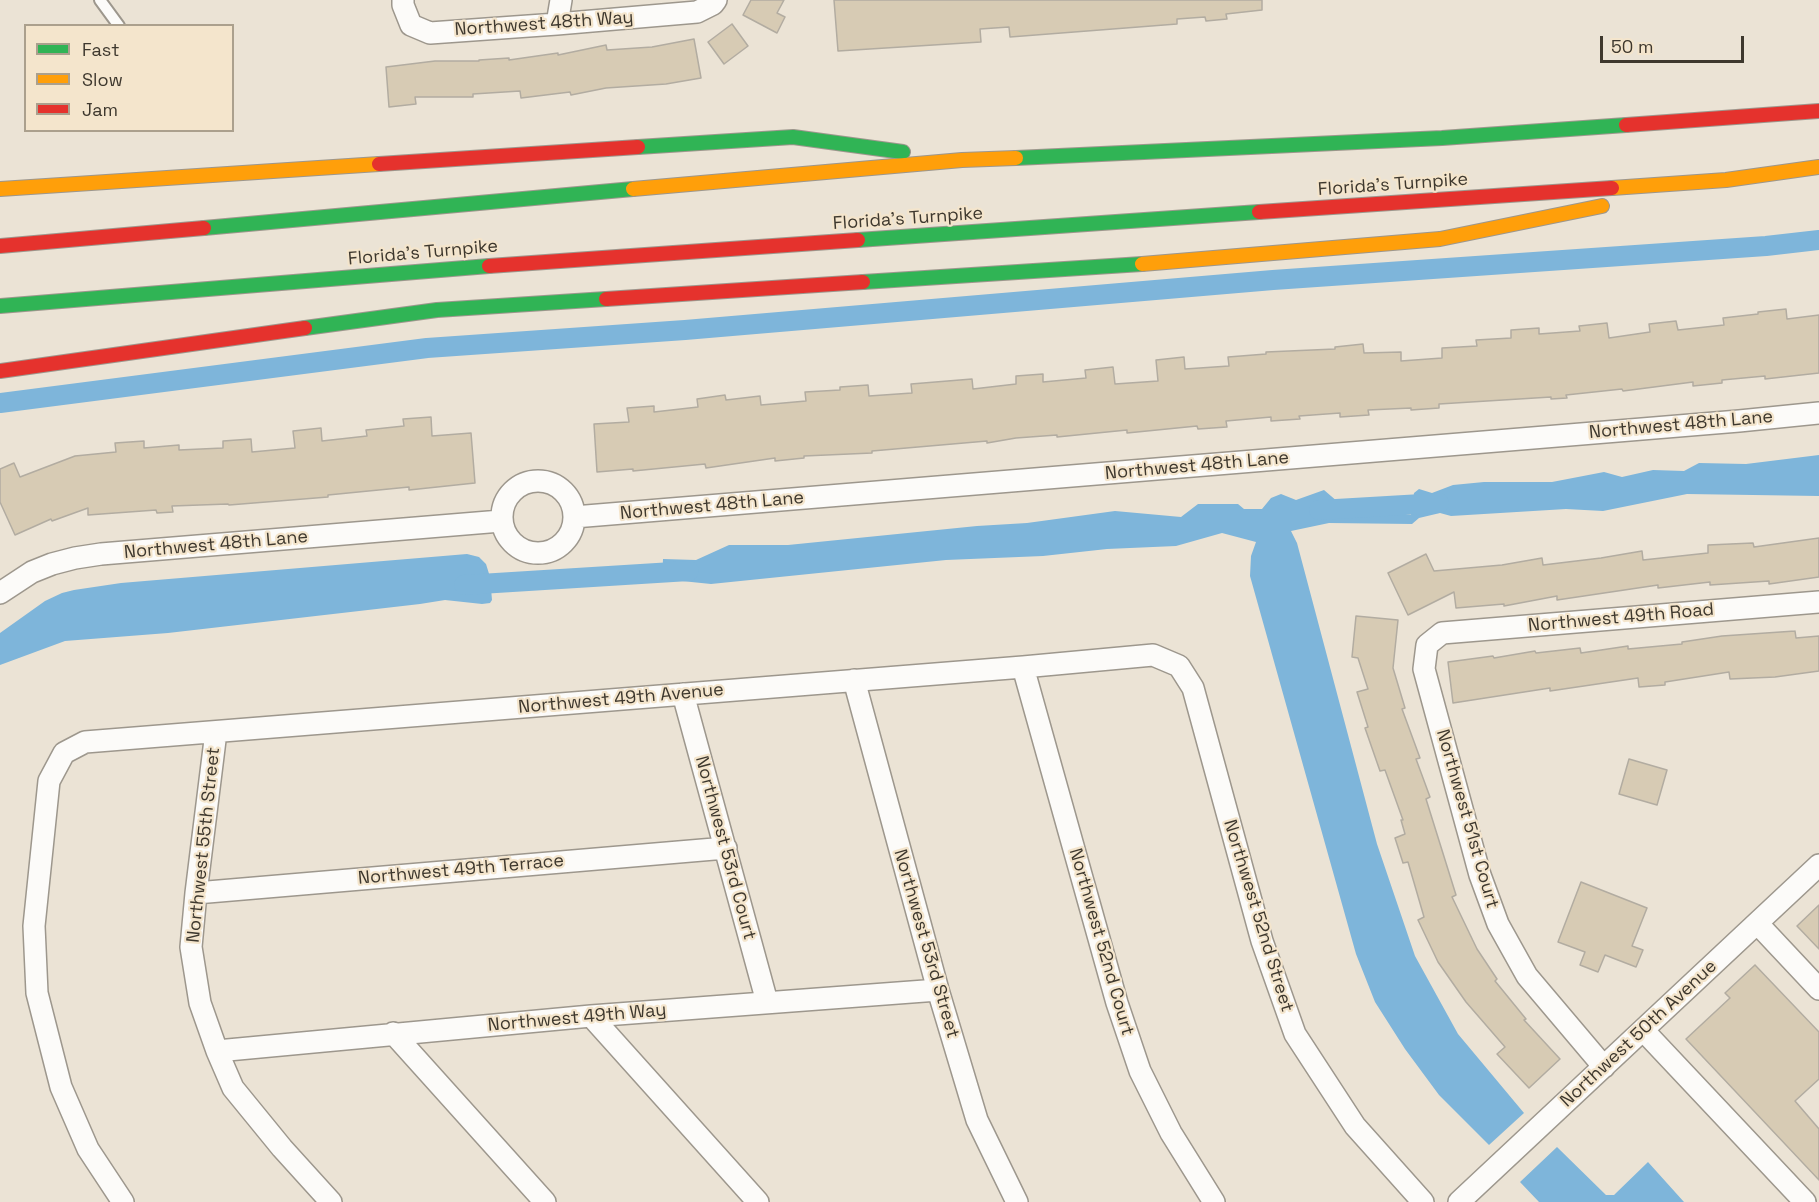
<!DOCTYPE html>
<html>
<head>
<meta charset="utf-8">
<style>
  body { margin:0 }
  #map { position:relative; width:1819px; height:1202px; overflow:hidden; background:#ebe3d5; font-family:"Space Grotesk",sans-serif }
  canvas { display:block }
  .legend { position:absolute; left:24px; top:24px; width:210px; height:108px; box-sizing:border-box; background:#f4e5cc; border:2px solid #aba08d; margin:0; padding:8px 10px; list-style:none; font-size:18px; color:#3e382e }
  .legend li { display:flex; align-items:center; gap:12px; height:30px }
  .legend b { width:30px; border:2px solid #aba08d }
  .scale { position:absolute; left:1600px; top:36px; width:144px; height:27px; box-sizing:border-box; border:3px solid #3e382e; border-top:0; padding-left:8px; font-size:18px; line-height:21px; white-space:nowrap; color:#3e382e; -webkit-text-stroke:4px #f4e5cc; paint-order:stroke }
</style>
</head>
<body>
<div id="map">
<canvas width="1819" height="1202"></canvas>
<ul class="legend">
<li><b style="height:8px;background:#30b455"></b>Fast</li>
<li><b style="height:8px;background:#ff9f0a"></b>Slow</li>
<li><b style="height:8px;background:#e5322d"></b>Jam</li>
</ul>
<div class="scale">50 m</div>
</div>
<script>
const c = document.querySelector('canvas').getContext('2d');
c.lineJoin = 'round';
function fillPath(path, color) { c.fillStyle = color; c.fill(path, 'evenodd'); }
const shape = rows => new Path2D(rows.map(r => 'M' + r).join(''));
function strokePath(path, color, width, dash) { c.strokeStyle = color; c.lineWidth = width; c.lineCap = dash ? 'butt' : 'round'; c.setLineDash(dash || []); c.stroke(path); }
function write(font, color, halo, rows, align = 'center') {
  c.font = font + ' "Space Grotesk",sans-serif'; c.lineWidth = 4.5; c.setLineDash([]); c.textBaseline = 'middle'; c.strokeStyle = halo; c.fillStyle = color; for (const [text, x, y, turn = 0] of rows) {
    c.save(); c.translate(x, y); c.rotate((+turn || 0) * Math.PI / 180); c.textAlign = isNaN(turn) ? turn : align; if (halo) c.strokeText(text, 0, 0); c.fillText(text, 0, 0); c.restore();
  }
}
const water = shape([
  [1819,455,1819,496,1687,494,1603,511,1566,509,1451,516,1440,513,1419,518,1412,524,1329,523,1291,531,1297,543,1377,844,1415,956,1458,1034,1524,1113,1489,1145,1439,1095,1405,1049,1375,1002,1356,954,1250,576,1251,556,1256,542,1222,533,1176,546,1107,549,1043,556,946,560,711,584,662,579,663,559,696,560,729,545,788,545,977,526,1027,523,1115,511,1181,517,1198,504,1238,504,1244,509,1262,509,1271,498,1281,494,1296,500,1324,490,1352,514,1411,515,1414,493,1419,489,1432,493,1453,485,1484,482,1552,482,1604,472,1622,477,1653,470,1684,471,1699,463,1746,464],
  [467,554,479,557,486,564,490,577,492,600,490,603,482,604,445,600,420,604,168,633,65,641,0,665,0,633,45,601,62,593,74,590,121,583],
  [1557,1147,1606,1195,1614,1195,1648,1162,1684,1202,1539,1202,1520,1182]
]);
const canal = shape([
  [0,403,427,348,685,330,1273,280,1766,246,1819,240],
  [1319,510,1439,503],
  [464,585,689,571]
]);
const building = shape([
  [751,0,784,0,777,13,785,17,777,33,743,15,751,0],
  [834,0,1262,0,1262,10,1226,14,1227,19,1206,21,1205,17,1177,19,1177,24,1010,37,1009,27,980,29,981,42,838,51,834,0],
  [732,24,748,46,724,64,708,42,732,24],
  [694,39,701,78,666,84,606,88,571,95,570,92,521,98,520,91,473,94,473,97,415,97,416,104,389,107,386,67,435,61,479,61,479,60,509,58,509,60,558,53,558,55,606,45,607,50,652,47,694,39],
  [1786,309,1787,319,1819,315,1819,373,1765,379,1765,376,1722,380,1722,383,1693,386,1693,382,1623,391,1622,389,1566,395,1567,398,1551,399,1551,397,1439,404,1439,408,1411,410,1411,408,1368,410,1369,415,1340,417,1340,413,1299,416,1300,419,1271,421,1271,417,1226,421,1227,427,1198,429,1197,426,1127,433,1127,430,1057,437,1057,435,1016,438,987,443,987,441,872,451,872,453,804,456,804,458,775,461,775,458,706,468,705,464,633,471,633,469,597,472,594,424,629,422,627,408,654,406,654,412,698,407,697,399,725,395,726,400,760,396,761,405,806,401,805,392,840,390,840,387,868,385,869,396,912,393,911,384,972,379,973,389,1016,384,1016,376,1043,374,1043,382,1086,378,1085,370,1113,367,1115,384,1158,381,1156,360,1184,357,1185,369,1229,366,1228,357,1266,354,1266,352,1335,349,1335,347,1363,344,1364,353,1401,352,1401,361,1442,358,1442,348,1477,346,1476,340,1511,338,1511,330,1539,328,1539,334,1580,331,1579,326,1607,323,1609,338,1650,332,1649,324,1676,321,1678,330,1724,325,1723,318,1758,314,1758,312,1786,309],
  [431,417,432,436,471,433,475,483,409,490,409,487,328,495,328,497,229,505,228,504,172,506,173,512,157,513,156,510,88,515,88,508,52,521,51,519,15,535,0,502,0,469,14,463,20,477,75,456,116,452,115,443,144,441,144,448,179,445,179,450,223,448,223,441,251,439,252,452,295,448,293,431,321,428,322,441,367,436,366,430,404,426,403,419,431,417],
  [1819,538,1819,577,1769,584,1769,581,1710,585,1710,582,1658,588,1658,585,1557,600,1557,596,1504,606,1504,604,1456,608,1454,592,1408,615,1388,573,1426,554,1434,571,1502,565,1542,558,1543,565,1601,558,1642,551,1643,560,1708,553,1708,545,1753,543,1754,547,1819,538],
  [1356,616,1398,620,1393,668,1405,708,1402,709,1420,758,1416,759,1430,797,1426,799,1456,895,1452,897,1477,949,1497,979,1495,981,1526,1019,1524,1020,1560,1059,1529,1088,1497,1054,1505,1047,1466,1002,1438,962,1418,920,1424,917,1408,862,1403,863,1395,838,1405,834,1401,820,1403,820,1385,770,1380,771,1365,728,1368,727,1357,692,1368,689,1358,658,1352,657,1356,616],
  [1795,631,1796,638,1819,636,1819,671,1775,677,1730,679,1729,672,1665,682,1665,685,1639,687,1638,678,1550,691,1550,688,1453,703,1448,662,1493,656,1494,658,1535,651,1536,653,1580,648,1581,653,1628,646,1628,649,1682,644,1682,642,1722,636,1795,631],
  [1629,759,1667,770,1657,805,1619,794,1629,759],
  [1581,882,1647,908,1632,946,1643,950,1636,967,1605,955,1598,972,1580,965,1585,952,1558,942,1581,882],
  [1819,905,1819,949,1797,926,1819,905],
  [1755,965,1819,1032,1819,1079,1795,1101,1819,1129,1819,1180,1686,1039,1730,998,1725,993,1755,965]
]);
const lane = shape([
  [100,0,119,26]
]);
const street = shape([
  [403,0,403,5,411,25,430,33,557,24,697,12,713,4,716,0],
  [557,24,561,0],
  '502 517a36 36 0 1 1 72 0a36 36 0 1 1-72 0Z',
  [574,517,1739,421,1819,413],
  [0,593,32,572,52,564,75,558,101,554,501,521],
  [1023,667,1117,1003,1140,1071,1171,1133,1214,1202],
  [854,680,938,990,977,1120,1017,1202],
  [683,694,767,1002],
  [216,732,196,893,191,947,200,1003,217,1051,233,1088,282,1148,331,1202],
  [196,893,726,848],
  [1757,923,1819,989],
  [591,1016,758,1202],
  [1643,1030,1805,1202],
  [393,1033,545,1202],
  [217,1051,591,1016,938,990],
  [1604,1067,1527,976,1498,924,1480,875,1424,669,1427,645,1442,633,1819,602],
  [123,1202,88,1149,61,1087,37,993,34,926,49,781,64,753,85,742,1023,667,1153,655,1179,666,1193,688,1262,941,1295,1034,1355,1126,1423,1202],
  [1459,1202,1819,865]
]);
const fast = shape([
  [638,147,793,137,903,152],
  [1016,158,1442,138,1626,125],
  [204,228,633,189],
  [858,240,1259,212],
  [863,282,1142,264],
  [0,306,489,266],
  [305,328,437,310,606,299]
]);
const slow = shape([
  [1612,188,1726,180,1819,167],
  [0,189,379,164],
  [633,189,962,160,1016,158],
  [1142,264,1440,239,1602,206]
]);
const jam = shape([
  [1626,125,1819,111],
  [379,164,638,147],
  [1259,212,1612,188],
  [0,246,204,228],
  [489,266,858,240],
  [606,299,863,282],
  [0,371,305,328]
]);
const streetNames = [
  ["Northwest 48th Way",544,24,-4],
  ["Florida's Turnpike",1393,185,-4],
  ["Florida's Turnpike",908,219,-4],
  ["Florida's Turnpike",423,253,-5],
  ["Northwest 48th Lane",1681,425,-5],
  ["Northwest 48th Lane",1197,466,-5],
  ["Northwest 48th Lane",712,506,-5],
  ["Northwest 48th Lane",216,545,-5],
  ["Northwest 49th Road",1621,618,-5],
  ["Northwest 49th Avenue",621,699,-5],
  ["Northwest 51st Court",1467,819,74],
  ["Northwest 55th Street",204,845,-84],
  ["Northwest 53rd Court",725,848,75],
  ["Northwest 49th Terrace",461,870,-5],
  ["Northwest 52nd Street",1258,916,73],
  ["Northwest 52nd Court",1101,942,74],
  ["Northwest 53rd Street",926,944,74],
  ["Northwest 49th Way",577,1018,-5],
  ["Northwest 50th Avenue",1639,1034,-43]
];
fillPath(water, '#7eb5da');
strokePath(canal, '#7eb5da', 20);
fillPath(building, '#d7cbb4');
strokePath(building, '#b2aca1', 1.5);
strokePath(lane, '#9d978d', 14);
strokePath(street, '#9d978d', 24);
strokePath(fast, '#9d978d', 16);
strokePath(slow, '#9d978d', 16);
strokePath(jam, '#9d978d', 16);
strokePath(lane, '#fcfbf9', 10);
strokePath(street, '#fcfbf9', 21);
strokePath(fast, '#30b455', 14);
strokePath(slow, '#ff9f0a', 14);
strokePath(jam, '#e5322d', 14);
write('18px', '#3e382e', '#f4e5cc', streetNames);
</script>
</body>
</html>
